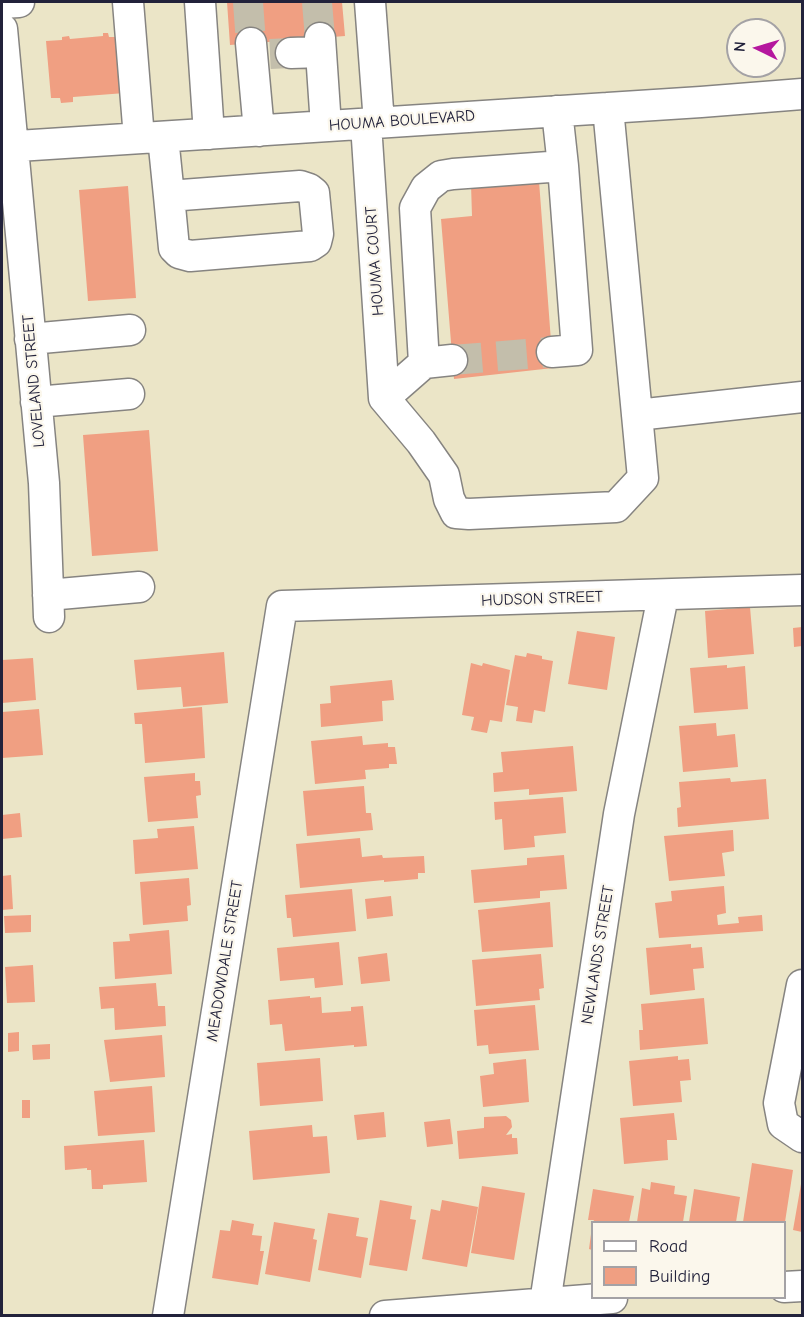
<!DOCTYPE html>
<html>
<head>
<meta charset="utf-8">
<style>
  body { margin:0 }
  #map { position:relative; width:804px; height:1317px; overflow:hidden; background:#ebe5c7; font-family:"Comic Neue",sans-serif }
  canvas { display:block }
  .frame { position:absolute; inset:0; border:3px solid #22223b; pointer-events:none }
  .legend { position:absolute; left:591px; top:1221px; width:195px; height:78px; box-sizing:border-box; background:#fbf7ec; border:2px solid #a4a2a5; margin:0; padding:8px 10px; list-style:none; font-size:18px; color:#22223b }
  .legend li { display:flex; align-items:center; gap:12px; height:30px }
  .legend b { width:30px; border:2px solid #a4a2a5 }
  .north { position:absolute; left:726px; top:18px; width:60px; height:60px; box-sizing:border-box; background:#fbf7ec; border:2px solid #a4a2a5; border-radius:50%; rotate:275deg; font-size:16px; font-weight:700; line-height:24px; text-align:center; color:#22223b }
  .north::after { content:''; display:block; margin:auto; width:21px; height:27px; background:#b5179e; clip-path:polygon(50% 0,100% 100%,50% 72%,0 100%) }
</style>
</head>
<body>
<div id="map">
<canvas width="804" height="1317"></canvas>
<div class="frame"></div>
<ul class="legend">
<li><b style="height:8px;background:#fff"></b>Road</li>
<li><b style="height:16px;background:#f09f82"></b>Building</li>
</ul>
<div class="north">N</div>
</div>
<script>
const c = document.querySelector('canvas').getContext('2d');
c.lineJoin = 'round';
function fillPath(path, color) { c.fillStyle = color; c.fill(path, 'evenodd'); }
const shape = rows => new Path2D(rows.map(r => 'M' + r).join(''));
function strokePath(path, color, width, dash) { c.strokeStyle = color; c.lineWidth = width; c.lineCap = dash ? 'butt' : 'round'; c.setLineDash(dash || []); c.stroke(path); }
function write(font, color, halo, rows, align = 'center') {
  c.font = font + ' "Comic Neue",sans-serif'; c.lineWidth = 4.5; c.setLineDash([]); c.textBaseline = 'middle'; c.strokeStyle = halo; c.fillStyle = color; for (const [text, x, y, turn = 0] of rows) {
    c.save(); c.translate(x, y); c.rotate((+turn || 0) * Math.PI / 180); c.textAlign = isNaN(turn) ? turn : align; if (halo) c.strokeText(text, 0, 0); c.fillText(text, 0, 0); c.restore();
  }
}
const building = shape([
  [227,2,342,2,345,36,230,45],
  [103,33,108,33,109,37,120,37,125,93,73,97,73,102,61,103,60,98,51,98,46,41,62,40,62,37,69,36,70,39,103,36],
  [539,181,553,368,454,379,441,219,472,216,471,184],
  [128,186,136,298,88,301,79,190],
  [149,430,158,551,92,556,83,435],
  [750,607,754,654,708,658,705,611],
  [802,627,802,646,794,647,793,628],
  [577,631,615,637,607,690,568,684],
  [224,652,228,703,183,707,181,687,137,690,134,660],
  [527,653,542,656,542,659,553,661,545,712,534,710,532,723,516,721,518,707,506,705,515,655,526,657],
  [33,658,36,700,2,703,2,660],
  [471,663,482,666,483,663,510,670,502,722,490,720,487,733,471,730,474,717,462,715],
  [727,665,727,668,745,666,748,709,694,713,690,668],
  [392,680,394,700,382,701,383,721,321,727,320,704,331,703,330,686],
  [202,707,205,758,145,763,142,724,135,724,134,713],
  [39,709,43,755,2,758,2,712],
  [716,723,717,736,735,734,738,767,683,772,679,726],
  [362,736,363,745,388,743,388,747,395,747,397,764,389,764,389,768,365,770,366,779,315,784,311,741],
  [573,746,577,791,529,795,529,789,494,792,493,773,503,772,501,752],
  [195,773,195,781,200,781,201,795,196,796,198,818,148,822,144,777],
  [730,778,731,782,766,779,769,819,678,827,677,808,681,807,679,782],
  [364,786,366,813,371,813,373,830,307,836,303,791],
  [563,797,566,833,534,836,535,847,504,850,502,819,495,820,494,802],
  [20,813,22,837,2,839,2,815],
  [194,826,198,869,135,874,133,840,158,838,157,829],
  [733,830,734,851,722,853,725,876,669,881,664,836],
  [360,838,362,857,382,855,383,858,424,856,425,873,418,873,418,879,384,882,384,880,300,888,296,844],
  [564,855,567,889,540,891,540,898,474,903,471,870,527,865,527,858],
  [11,875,13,909,2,910,2,876],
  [189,878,191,905,187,906,188,921,143,925,140,882],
  [724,886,726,913,717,915,718,925,739,923,738,917,762,915,763,931,659,938,655,903,672,901,671,891],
  [352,889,356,931,293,937,291,918,287,918,285,895],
  [391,896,393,916,367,919,365,899],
  [550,902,553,947,482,952,478,910],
  [31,915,31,932,5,933,4,916],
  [169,930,172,974,115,979,113,942,130,941,129,934],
  [339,942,343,985,315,988,314,978,280,981,277,948],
  [691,944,691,948,702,947,704,968,693,969,695,990,650,995,646,948],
  [387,953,390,981,361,984,358,957],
  [541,954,544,988,539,989,540,1000,476,1006,472,960],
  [33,965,35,1002,7,1003,5,967],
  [156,983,158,1006,165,1006,166,1026,115,1030,114,1008,101,1009,99,987],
  [310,996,310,998,321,997,322,1013,351,1011,351,1007,363,1006,367,1046,354,1047,354,1045,285,1051,282,1024,270,1025,268,1000],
  [704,998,708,1044,640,1050,639,1030,643,1030,641,1004],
  [535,1005,539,1050,489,1054,488,1045,477,1046,474,1010],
  [19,1032,19,1051,8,1052,8,1033],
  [162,1035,165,1077,110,1082,104,1040],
  [50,1044,50,1059,33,1060,32,1045],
  [678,1056,678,1060,689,1059,691,1080,680,1081,682,1102,633,1106,629,1061],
  [320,1058,323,1101,260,1106,257,1063],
  [526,1059,529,1102,483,1107,480,1076,494,1074,493,1063],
  [152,1086,155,1132,98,1136,94,1091],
  [22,1100,30,1100,30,1118,22,1118],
  [384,1112,386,1137,357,1140,354,1115],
  [674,1113,677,1140,667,1140,668,1160,624,1164,620,1118],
  [506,1116,511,1120,512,1127,506,1135,512,1134,512,1138,517,1138,518,1154,459,1159,457,1131,484,1128,484,1117],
  [450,1119,453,1144,427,1147,424,1122],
  [312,1125,313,1137,327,1136,330,1173,253,1180,249,1131],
  [144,1140,147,1182,103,1185,103,1189,92,1189,91,1170,87,1170,87,1168,65,1170,64,1146],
  [752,1163,793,1170,785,1222,743,1222],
  [651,1182,675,1186,674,1194,687,1196,683,1222,637,1222,642,1188,650,1190],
  [801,1184,802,1184,802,1232,793,1230],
  [482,1186,525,1193,514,1260,471,1253],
  [593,1189,634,1196,629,1222,593,1222,594,1220,588,1220],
  [694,1189,740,1197,736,1222,689,1222],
  [380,1200,412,1206,410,1219,416,1220,407,1271,369,1265],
  [442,1200,478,1207,467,1267,422,1259,431,1209,440,1211],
  [328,1213,359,1218,356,1236,368,1238,361,1278,318,1270],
  [232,1220,254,1224,252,1235,262,1236,260,1251,264,1251,258,1285,212,1278,220,1230,230,1231],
  [274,1222,315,1229,313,1239,317,1240,310,1282,265,1274],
  [591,1234,592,1234,592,1250,589,1249]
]);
const minorTunnel = shape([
  [248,2,251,43],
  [317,2,320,38],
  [270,54,291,53],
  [452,360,552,352]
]);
const minor = shape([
  [128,2,139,138],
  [200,2,209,134],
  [370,2,379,123],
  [2,3,19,2],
  [2,29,44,483,49,617],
  [320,38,326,126],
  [251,43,259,131],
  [291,53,321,52],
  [366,124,384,398],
  [163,137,169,196,174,248,179,253,190,256,310,246,316,242,318,234,314,193,309,189,300,186,169,196],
  [2,147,701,102,802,94],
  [30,339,130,330],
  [552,352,577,350,563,166],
  [424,363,452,360],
  [384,398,421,442,444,475,449,499,456,513,469,514,616,507,643,478,608,108],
  [384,398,424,363,415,208,426,188,441,176,453,174,563,166,557,111],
  [36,402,129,394],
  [637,415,802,397],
  [48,595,139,587],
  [802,985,779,1103,783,1124,802,1137],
  [784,1287,802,1286],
  [168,1316,282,606,802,590],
  [385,1316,612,1298],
  [543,1316,619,814,663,596]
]);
const streetNames = [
  ["HOUMA BOULEVARD",402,121,-4],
  ["HOUMA COURT",375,261,-94],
  ["LOVELAND STREET",34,381,-95],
  ["HUDSON STREET",542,599,-2],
  ["NEWLANDS STREET",598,955,-81],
  ["MEADOWDALE STREET",225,961,-81]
];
fillPath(building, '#f09f82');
strokePath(minorTunnel, '#c3beab', 30, [30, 15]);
strokePath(minor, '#868481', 33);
strokePath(minor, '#fff', 30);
write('16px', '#22223b', '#fbf7ec', streetNames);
</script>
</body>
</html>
